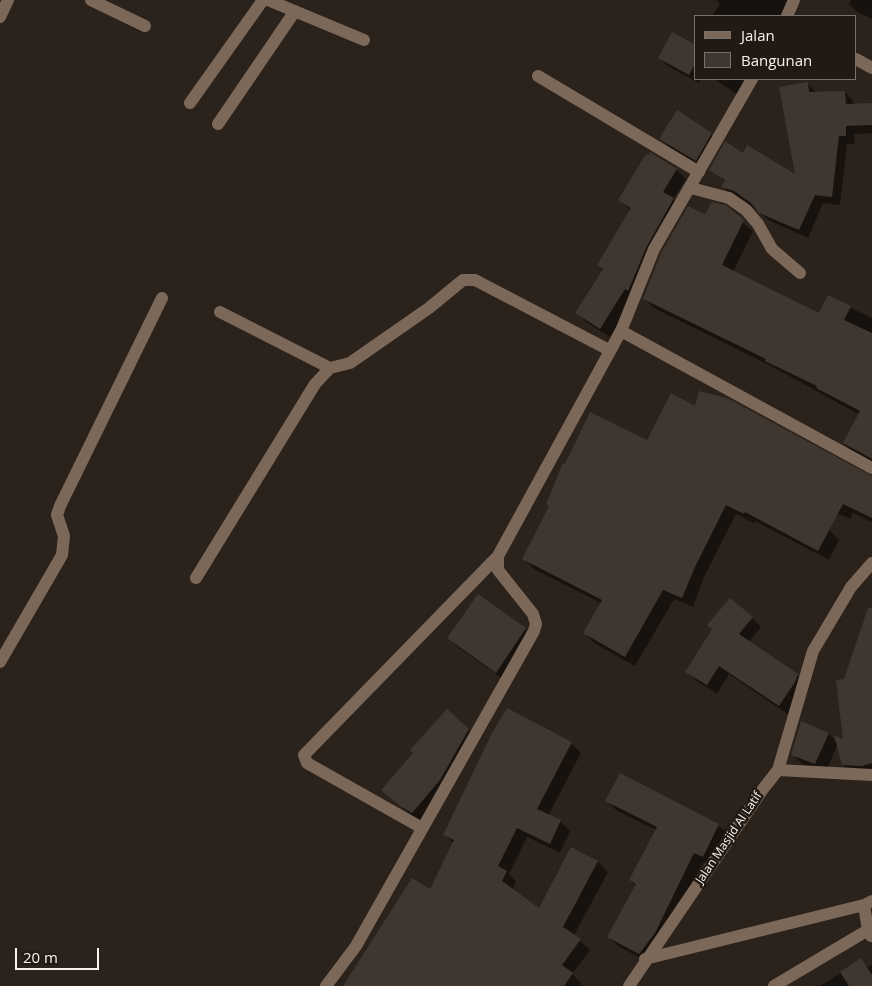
<!DOCTYPE html>
<html>
<head>
<meta charset="utf-8">
<style>
  body { margin:0 }
  #map { position:relative; width:872px; height:986px; overflow:hidden; background:#2b221c; font-family:"Open Sans",sans-serif }
  canvas { display:block }
  .legend { position:absolute; left:694px; top:15px; width:162px; height:65px; box-sizing:border-box; background:#211913; border:1px solid #77706b; margin:0; padding:6px 9px; list-style:none; font-size:15px; color:#f8f2ee }
  .legend li { display:flex; align-items:center; gap:10px; height:25px }
  .legend b { width:25px; border:1px solid #77706b }
  .scale { position:absolute; left:15px; top:948px; width:84px; height:22px; box-sizing:border-box; border:2px solid #f8f2ee; border-top:0; padding-left:6px; font-size:15px; line-height:18px; white-space:nowrap; color:#f8f2ee; -webkit-text-stroke:4px #211913; paint-order:stroke }
</style>
</head>
<body>
<div id="map">
<canvas width="872" height="986"></canvas>
<ul class="legend">
<li><b style="height:6px;background:#7c6858"></b>Jalan</li>
<li><b style="height:14px;background:#3f362f"></b>Bangunan</li>
</ul>
<div class="scale">20 m</div>
</div>
<script>
const c = document.querySelector('canvas').getContext('2d');
c.lineJoin = 'round';
function fillPath(path, color) { c.fillStyle = color; c.fill(path, 'evenodd'); }
const shape = rows => new Path2D(rows.map(r => 'M' + r).join(''));
function strokePath(path, color, width, dash) { c.strokeStyle = color; c.lineWidth = width; c.lineCap = dash ? 'butt' : 'round'; c.setLineDash(dash || []); c.stroke(path); }
function write(font, color, halo, rows, align = 'center') {
  c.font = font + ' "Open Sans",sans-serif'; c.lineWidth = 5; c.setLineDash([]); c.textBaseline = 'middle'; c.strokeStyle = halo; c.fillStyle = color; for (const [text, x, y, turn = 0] of rows) {
    c.save(); c.translate(x, y); c.rotate((+turn || 0) * Math.PI / 180); c.textAlign = isNaN(turn) ? turn : align; if (halo) c.strokeText(text, 0, 0); c.fillText(text, 0, 0); c.restore();
  }
}
const shadow = shape([
  [716,0,801,0,795,6,792,16,712,16,720,4],
  [851,0,872,0,872,19,857,12,849,4],
  [696,42,696,79,701,79,699,83,669,67,659,57,693,45],
  [714,79,755,79,743,98],
  [807,83,816,92,845,92,853,101,854,105,872,104,872,133,854,134,855,144,847,144,840,205,823,203,808,238,770,221,744,200,731,196,723,187,726,182,711,169,743,154,796,177],
  [711,134,720,143,705,169,670,148,661,139],
  [677,170,686,179,673,199,683,209,610,337,586,322,577,313,603,270,598,265,631,210,619,199],
  [725,207,753,231,733,272,820,315,828,297,872,318,872,462,854,453,844,443,860,415,773,367,654,308,644,298,705,215],
  [696,408,872,476,872,522,853,513,850,519,795,495,839,540,829,560,755,521,754,523,736,514,704,577,693,607,674,599,635,666,594,643,585,633,601,603,534,569,524,559,648,442],
  [478,595,526,629,535,638,506,681,458,647,448,638],
  [752,618,761,627,749,642,797,675,807,685,789,715,729,674,717,694,697,681,687,672],
  [872,633,872,776,853,775,843,765,838,744,825,773,802,764,792,754,802,722,829,734,837,743,845,741,845,680],
  [469,730,478,739,422,822,411,815,392,799],
  [571,743,581,753,548,816,560,821,570,831,560,853,527,837,509,874,516,882,512,890,539,910,572,849,598,862,608,872,574,935,590,950,572,974,582,984,580,986,345,986,430,891,454,844,445,834],
  [607,801,718,825,728,834,712,866,704,862,649,963,618,946,609,937,636,886,630,880,656,830,616,810],
  [861,960,868,967,872,965,872,986,820,986]
]);
const building = shape([
  [672,32,696,45,696,62,689,75,658,58],
  [808,82,809,92,845,91,846,104,872,103,872,125,846,126,846,136,839,136,832,197,815,195,799,230,759,213,751,203,734,191,721,187,725,180,709,170,725,141,743,153,747,145,795,174,779,87],
  [677,110,712,133,696,161,659,139],
  [650,152,677,169,663,192,674,198,647,246,628,291,625,289,600,329,575,313,603,269,597,265,631,208,618,200,646,154,649,155],
  [712,202,726,205,744,220,722,265,819,313,828,295,851,306,844,320,872,333,872,459,843,443,860,411,816,388,817,386,765,361,766,359,643,299,661,253,688,206,705,214],
  [699,391,727,398,872,476,872,518,843,504,818,551,745,512,744,514,726,505,695,567,682,598,663,590,625,657,583,633,602,600,522,559,549,506,546,504,563,463,565,464,590,412,647,440,671,393,695,406],
  [478,594,526,628,496,673,447,638],
  [730,598,753,617,739,634,798,674,795,682,779,706,719,666,707,685,685,672,712,629,707,625],
  [868,608,872,608,872,763,862,766,842,765,834,735,843,739,836,680,844,679],
  [507,708,572,742,537,809,561,820,550,844,517,828,498,866,507,871,502,881,539,908,571,847,598,861,563,927,581,939,562,965,573,973,564,986,343,986,412,878,430,889,454,840,443,835,492,733],
  [447,709,469,729,440,780,412,813,400,806,381,790,413,753,410,750],
  [801,721,829,733,815,764,791,755],
  [620,773,719,824,703,857,694,853,655,933,639,954,607,937,636,884,629,880,657,827,605,801],
  [861,958,872,975,872,986,849,986,840,972]
]);
const minor = shape([
  [91,0,145,26],
  [268,0,364,40],
  [787,16,794,0],
  [0,17,8,0],
  [856,59,872,68],
  [538,76,699,172],
  [190,103,263,0],
  [218,124,295,11],
  [691,188,729,198,746,210,758,224,772,249,800,273],
  [220,312,330,368],
  [621,331,872,468],
  [196,578,315,384,330,368,350,363,429,308,463,280,475,280,609,350],
  [0,662,62,555,64,536,57,515,60,506,162,298],
  [778,770,813,651,851,587,872,563],
  [422,828,307,763,304,755,498,556],
  [864,905,868,930,871,936],
  [645,959,864,905,872,901],
  [326,986,356,946,534,631,536,624,533,614,498,570,498,556,621,331,654,249,752,79],
  [629,986,763,789,778,770,872,775],
  [774,986,868,930]
]);
const streetNames = [
  ["Jalan Masjid Al Latif",729,838,-56]
];
fillPath(shadow, '#0007');
fillPath(building, '#3f362f');
strokePath(minor, '#7c6858', 12);
write('12px', '#f8f2ee', '#211913', streetNames);
</script>
</body>
</html>
